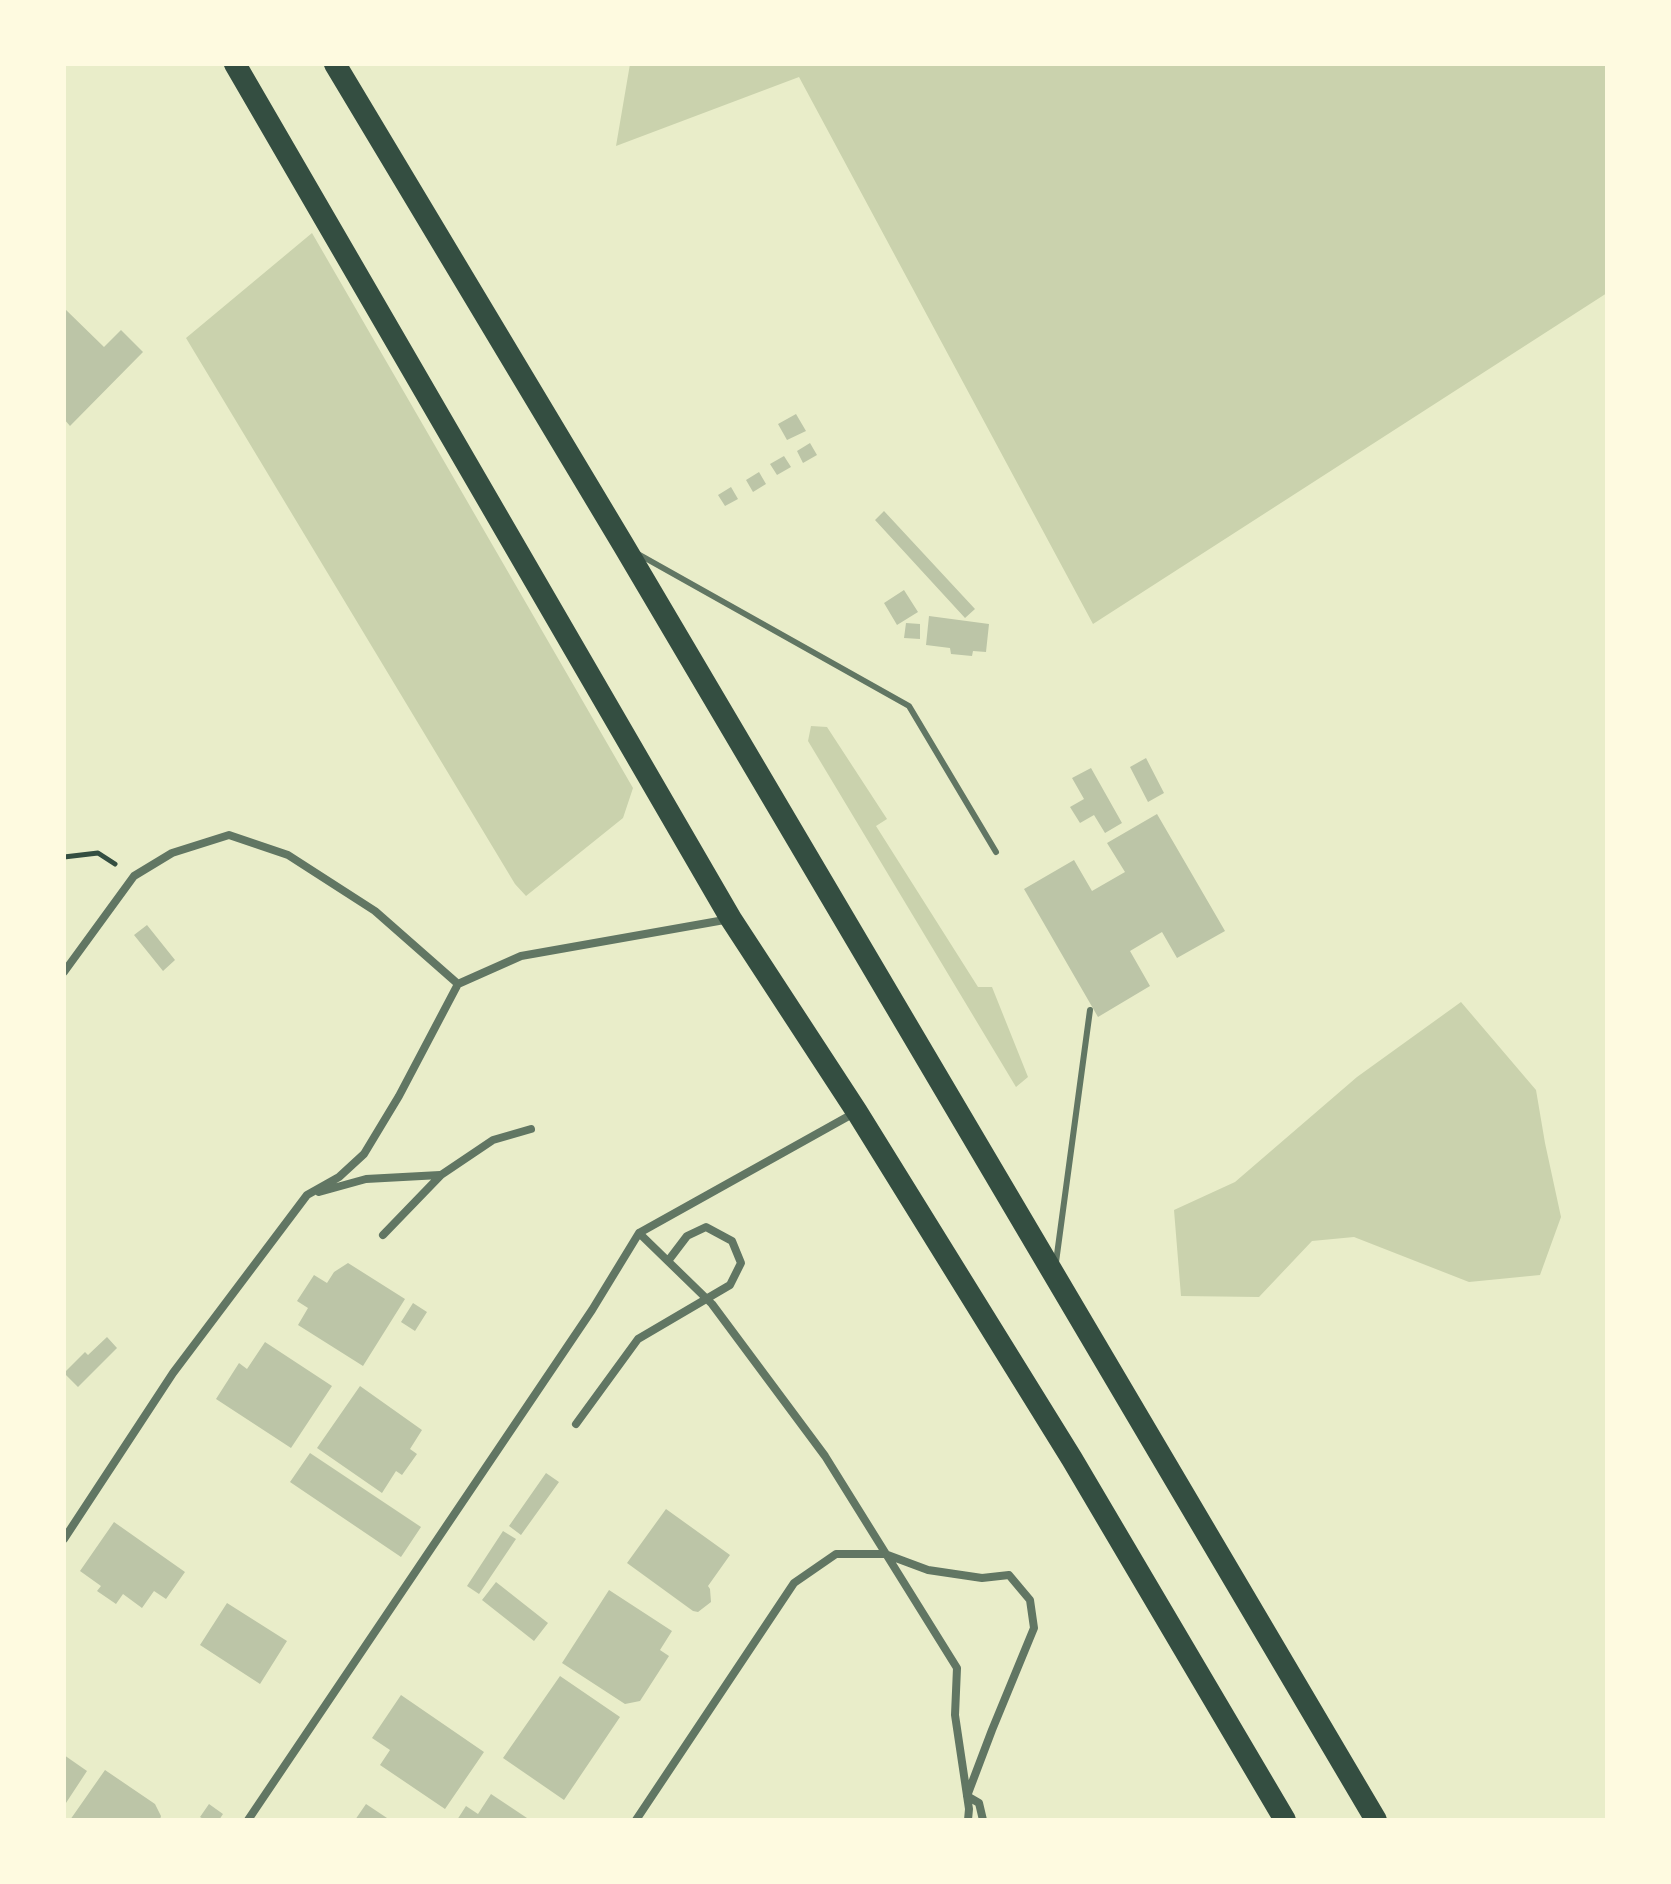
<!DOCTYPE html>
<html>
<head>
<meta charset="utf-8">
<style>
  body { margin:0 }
  #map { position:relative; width:1671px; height:1884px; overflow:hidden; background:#e9edc9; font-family:Literata,serif }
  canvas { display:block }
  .frame { position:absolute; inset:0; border:66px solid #fefae0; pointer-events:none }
</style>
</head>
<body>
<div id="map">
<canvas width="1671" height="1884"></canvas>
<div class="frame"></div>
</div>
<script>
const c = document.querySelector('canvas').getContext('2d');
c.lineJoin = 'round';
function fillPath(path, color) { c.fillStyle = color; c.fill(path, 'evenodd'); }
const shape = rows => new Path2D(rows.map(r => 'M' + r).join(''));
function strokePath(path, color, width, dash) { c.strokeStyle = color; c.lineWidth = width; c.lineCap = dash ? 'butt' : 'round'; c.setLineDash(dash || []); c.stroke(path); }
const green = shape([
  [630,64,1607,64,1607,293,1093,624,799,77,616,146],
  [312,233,633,788,623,818,526,896,515,884,186,338],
  [811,726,827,727,887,819,876,826,978,987,992,987,1028,1077,1016,1087,808,741],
  [1461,1002,1536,1090,1545,1143,1561,1217,1540,1275,1469,1282,1354,1237,1312,1241,1259,1297,1181,1296,1174,1210,1235,1182,1357,1077]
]);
const building = shape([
  [64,308,104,347,121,330,143,352,70,426,64,419],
  [796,414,806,431,787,440,778,424],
  [810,443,817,455,803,463,797,451],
  [784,456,791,467,777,475,770,464],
  [759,472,766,484,753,492,746,480],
  [731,487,738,499,725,506,718,495],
  [884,511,975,609,965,618,875,520],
  [904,590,918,612,897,625,884,603],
  [929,616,989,624,986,652,973,651,972,656,951,654,950,648,926,645],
  [906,623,920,624,920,639,904,638],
  [1146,758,1164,793,1148,802,1130,767],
  [1091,768,1122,823,1105,833,1094,815,1080,823,1070,807,1084,799,1072,778],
  [1157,814,1225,931,1177,958,1162,932,1130,951,1150,986,1098,1017,1024,889,1074,860,1092,891,1125,872,1107,843],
  [147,925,175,960,163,971,134,935],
  [348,1263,405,1299,363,1366,298,1325,308,1308,297,1301,314,1275,327,1283,334,1272],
  [413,1303,427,1312,415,1331,401,1322],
  [107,1337,117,1348,78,1387,64,1373,85,1352,88,1355],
  [265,1342,332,1386,291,1448,216,1399,239,1363,247,1369],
  [360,1386,422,1430,410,1449,417,1454,402,1475,396,1471,382,1493,317,1448],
  [310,1453,421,1527,401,1557,290,1482],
  [546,1473,559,1482,521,1535,509,1526],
  [666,1509,730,1555,708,1586,710,1589,711,1602,698,1612,693,1611,627,1563],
  [114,1522,185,1572,166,1599,154,1591,142,1608,123,1594,116,1604,97,1591,101,1586,80,1571],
  [503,1531,516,1539,479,1594,467,1586],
  [496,1582,548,1623,534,1641,482,1600],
  [609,1590,672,1631,660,1650,669,1656,640,1701,625,1704,562,1663],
  [227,1603,287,1641,260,1684,200,1645],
  [560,1676,620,1717,564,1800,503,1758],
  [401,1695,484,1752,445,1809,380,1765,390,1750,372,1738],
  [64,1755,87,1771,64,1806],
  [105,1770,155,1804,161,1816,160,1820,70,1820],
  [491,1794,530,1820,457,1820,466,1806,478,1814],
  [209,1804,223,1814,219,1820,205,1820,200,1817],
  [366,1804,390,1820,355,1820]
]);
const path = shape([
  [64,857,98,853,115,864]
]);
const service = shape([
  [638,554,909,706,996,852],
  [1056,1262,1090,1010]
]);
const minor = shape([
  [64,972,134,876,172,853,229,835,288,855,375,911,458,984],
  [319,1192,366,1179,440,1175],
  [639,1233,712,1304,825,1456,957,1668,955,1715,969,1809,968,1820],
  [383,1235,441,1175,493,1140,531,1129],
  [576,1424,638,1339,730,1285,741,1263,732,1241,706,1227,687,1236,668,1261],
  [64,1539,173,1373,307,1195,339,1177,364,1154,399,1096,458,984,521,956,730,919],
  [248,1820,592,1310,639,1233,856,1112],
  [636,1820,794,1583,836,1554,885,1554,928,1570,982,1578,1009,1575,1030,1600,1034,1628,992,1730,967,1796,979,1803,983,1820]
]);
const trunk = shape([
  [235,64,731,919,857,1112,1072,1459,1285,1820],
  [335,64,624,546,1376,1820]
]);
fillPath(green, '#cad2ad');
fillPath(building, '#bcc5a7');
strokePath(path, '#344e41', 5);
strokePath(service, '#617663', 6);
strokePath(minor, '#617663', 8);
strokePath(trunk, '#344e41', 22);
</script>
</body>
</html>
